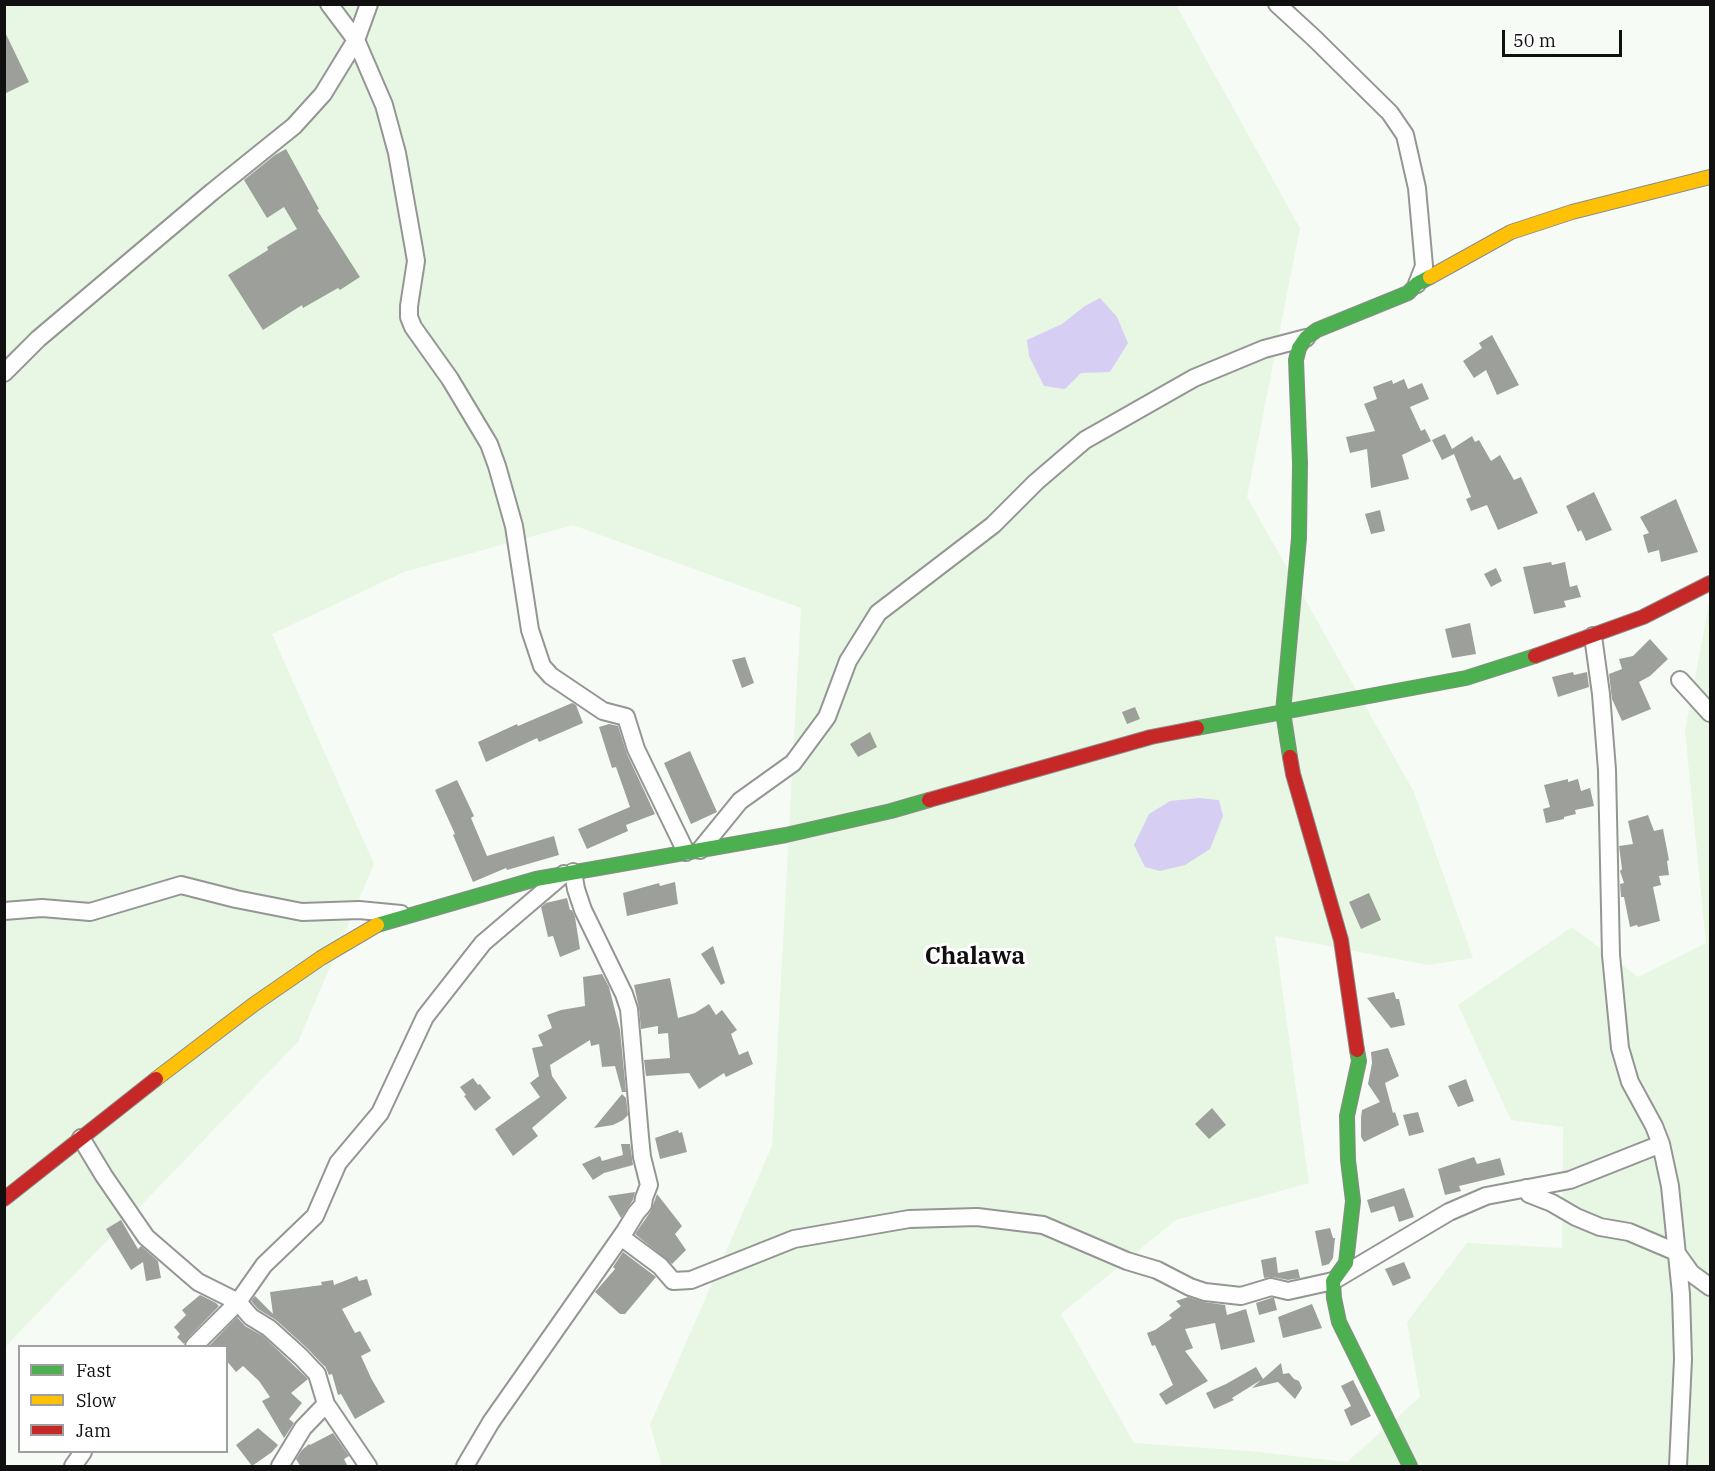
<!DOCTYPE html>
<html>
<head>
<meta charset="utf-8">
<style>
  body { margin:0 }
  #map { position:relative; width:1715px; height:1471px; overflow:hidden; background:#f7fbf6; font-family:"IBM Plex Serif",serif }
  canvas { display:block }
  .frame { position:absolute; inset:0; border:6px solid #101010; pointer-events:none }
  .legend { position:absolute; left:18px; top:1345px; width:210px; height:108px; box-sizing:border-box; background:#fff; border:2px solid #9f9f9f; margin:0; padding:8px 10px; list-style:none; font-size:18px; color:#101010 }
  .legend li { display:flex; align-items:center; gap:12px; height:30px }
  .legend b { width:30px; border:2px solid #9f9f9f }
  .scale { position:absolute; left:1502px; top:30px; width:120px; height:27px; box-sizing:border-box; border:3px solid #101010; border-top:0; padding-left:8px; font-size:18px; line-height:21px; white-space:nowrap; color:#101010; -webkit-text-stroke:4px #fff; paint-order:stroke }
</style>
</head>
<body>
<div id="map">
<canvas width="1715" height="1471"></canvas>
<div class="frame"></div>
<ul class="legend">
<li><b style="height:8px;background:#4caf50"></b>Fast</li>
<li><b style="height:8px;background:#ffc107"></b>Slow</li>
<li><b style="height:8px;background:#c62828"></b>Jam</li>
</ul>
<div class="scale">50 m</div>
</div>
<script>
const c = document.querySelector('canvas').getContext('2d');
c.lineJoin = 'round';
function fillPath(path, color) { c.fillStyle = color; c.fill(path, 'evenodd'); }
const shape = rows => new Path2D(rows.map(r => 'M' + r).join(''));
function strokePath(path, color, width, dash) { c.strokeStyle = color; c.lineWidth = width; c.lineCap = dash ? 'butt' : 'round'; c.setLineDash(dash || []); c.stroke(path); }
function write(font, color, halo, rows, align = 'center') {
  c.font = font + ' "IBM Plex Serif",serif'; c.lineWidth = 6; c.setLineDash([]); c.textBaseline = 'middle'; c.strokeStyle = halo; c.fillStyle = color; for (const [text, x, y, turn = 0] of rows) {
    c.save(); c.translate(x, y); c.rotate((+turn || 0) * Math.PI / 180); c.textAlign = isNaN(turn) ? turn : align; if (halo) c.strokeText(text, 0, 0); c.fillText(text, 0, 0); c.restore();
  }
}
const farmland = shape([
  [5,5,1176,5,1300,228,1247,497,1414,792,1473,958,1428,965,1275,936,1309,1183,1176,1220,1061,1314,1134,1443,1249,1451,1347,1462,1420,1397,1407,1322,1467,1243,1562,1248,1563,1127,1511,1120,1458,1005,1572,927,1638,977,1706,943,1685,731,1710,598,1710,1466,662,1466,650,1425,772,1146,801,608,573,525,404,572,272,634,374,864,298,1042,5,1347]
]);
const water = shape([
  [1100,298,1117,317,1128,343,1110,372,1081,373,1065,389,1044,386,1029,356,1027,340,1062,324,1085,306],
  [1199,798,1219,800,1223,816,1210,849,1185,865,1160,871,1145,867,1134,845,1149,814,1170,801]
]);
const building = shape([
  [4,30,29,82,4,94],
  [286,149,319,209,317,210,360,277,340,290,338,288,303,308,302,305,263,330,228,275,268,250,267,247,297,229,284,207,267,218,244,180,275,155],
  [1492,335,1519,385,1497,395,1486,370,1474,378,1463,361,1482,348,1479,343],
  [1404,379,1408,389,1422,383,1429,399,1410,407,1421,431,1425,429,1431,441,1402,455,1409,479,1371,488,1367,449,1350,453,1346,437,1375,431,1364,404,1377,399,1373,387,1392,380,1393,384],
  [1445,434,1452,449,1472,436,1475,442,1479,440,1491,461,1500,455,1514,480,1521,477,1538,513,1498,530,1487,505,1471,511,1466,499,1471,497,1454,454,1442,460,1432,440],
  [1594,492,1612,530,1586,541,1581,530,1578,532,1566,506],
  [1676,499,1698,552,1661,562,1659,550,1648,553,1643,535,1649,533,1640,517],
  [1380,510,1385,531,1371,534,1365,514],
  [1551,562,1552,565,1565,562,1570,587,1577,585,1581,597,1564,601,1566,607,1534,614,1523,567],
  [1496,568,1502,581,1491,587,1484,574],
  [1470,623,1476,654,1452,658,1445,629],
  [1650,639,1668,659,1650,676,1639,682,1651,709,1622,721,1612,699,1609,674,1622,669,1619,659,1633,656],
  [745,657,754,683,742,688,732,660],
  [1573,672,1574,675,1587,672,1589,687,1558,697,1552,677],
  [572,703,576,705,583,723,539,742,537,738,486,762,478,742,517,724,518,726],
  [1135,707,1140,719,1127,724,1122,712],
  [609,724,618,726,627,754,655,814,626,825,628,831,587,849,578,829,630,807,616,767,612,768,599,727],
  [870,732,877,747,858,757,850,744],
  [690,751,717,812,691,824,664,763],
  [1568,779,1568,782,1578,779,1581,791,1590,788,1594,806,1575,810,1576,814,1564,817,1564,819,1546,823,1543,809,1550,807,1544,785],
  [457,780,474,816,471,818,487,856,554,836,559,855,507,870,506,868,473,882,453,835,455,834,435,790],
  [1648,815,1654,831,1663,829,1669,860,1667,861,1669,875,1659,876,1661,885,1653,887,1660,921,1638,927,1637,925,1630,927,1624,897,1621,897,1620,884,1624,883,1620,871,1622,869,1619,846,1633,844,1628,821],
  [675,882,678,904,627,916,623,893,659,883,660,886],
  [1369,893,1381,920,1361,929,1349,902],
  [567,898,570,910,572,910,575,917,580,949,560,957,553,936,548,937,541,907,546,903],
  [713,946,725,983,721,985,701,954],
  [602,974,609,987,620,1030,626,1092,622,1092,615,1066,602,1067,599,1044,591,1046,590,1040,550,1065,552,1076,567,1098,532,1128,538,1136,513,1156,495,1129,540,1097,530,1083,539,1076,532,1048,543,1046,538,1035,552,1028,547,1015,561,1010,585,1006,583,977],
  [670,978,678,1018,695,1013,709,1004,716,1015,722,1010,737,1030,731,1034,739,1055,748,1051,753,1064,726,1077,724,1073,699,1089,689,1073,646,1076,644,1060,670,1058,668,1033,658,1034,658,1026,641,1029,639,1008,634,985],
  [1394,992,1396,999,1399,999,1405,1025,1391,1028,1367,998],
  [1388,1048,1399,1076,1385,1083,1393,1113,1395,1112,1399,1125,1364,1142,1361,1137,1361,1117,1362,1110,1380,1102,1368,1084,1372,1063,1371,1052],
  [473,1078,478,1085,480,1084,491,1098,475,1111,464,1096,466,1095,460,1087],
  [1466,1079,1474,1101,1458,1107,1448,1086],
  [622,1094,626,1098,628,1115,623,1120,613,1125,594,1128],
  [1212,1108,1226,1125,1209,1139,1195,1124],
  [1418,1112,1424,1132,1409,1136,1403,1115],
  [678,1130,679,1133,682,1132,687,1152,660,1159,655,1138],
  [621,1144,630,1144,633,1165,604,1173,593,1180,582,1164,600,1156,602,1161,623,1155],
  [1474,1157,1477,1164,1500,1158,1505,1175,1459,1186,1461,1191,1445,1195,1438,1169],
  [1404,1188,1414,1217,1399,1222,1394,1206,1371,1213,1367,1200],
  [635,1192,633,1200,621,1218,608,1196],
  [657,1194,682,1226,675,1234,686,1250,672,1264,635,1234,651,1211],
  [121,1220,138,1249,141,1246,158,1261,161,1278,146,1281,143,1262,131,1270,106,1229],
  [1330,1228,1333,1238,1335,1238,1333,1258,1329,1264,1322,1266,1315,1231],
  [623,1252,656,1277,625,1314,620,1314,595,1292,615,1269,613,1267],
  [1276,1257,1278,1273,1298,1269,1300,1278,1288,1280,1273,1277,1264,1278,1261,1260],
  [1404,1262,1411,1278,1393,1286,1385,1269],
  [357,1276,359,1281,367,1279,372,1295,342,1309,355,1333,360,1331,371,1351,361,1356,371,1378,385,1402,355,1419,341,1394,338,1395,332,1374,329,1375,325,1366,324,1366,308,1349,276,1320,258,1309,251,1301,255,1296,273,1314,270,1292,322,1285,321,1282,333,1280,334,1285],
  [200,1295,216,1303,219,1306,187,1339,184,1344,177,1337,180,1334,174,1327,186,1315,182,1310],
  [1188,1297,1204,1302,1225,1305,1227,1315,1246,1309,1255,1342,1221,1350,1215,1323,1185,1329,1193,1348,1185,1351,1208,1381,1166,1405,1159,1394,1173,1385,1155,1345,1152,1346,1147,1333,1155,1330,1172,1318,1169,1315,1181,1306,1176,1301],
  [1271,1298,1274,1298,1277,1310,1259,1315,1256,1303],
  [1312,1304,1322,1328,1283,1338,1278,1317],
  [237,1317,245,1326,263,1336,308,1379,291,1393,302,1403,289,1419,294,1423,284,1438,262,1401,270,1397,259,1381,243,1366,236,1372,226,1360,226,1347,208,1347],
  [1281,1363,1283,1374,1289,1373,1294,1379,1299,1381,1302,1388,1295,1399,1278,1382,1252,1388,1261,1380,1232,1398,1234,1400,1214,1409,1206,1393,1226,1384,1256,1367,1263,1379],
  [1353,1380,1371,1416,1351,1426,1344,1410,1351,1406,1341,1386],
  [258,1428,278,1445,272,1452,252,1466,236,1445],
  [333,1433,349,1456,344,1459,348,1467,301,1467,296,1459,302,1450,309,1444,310,1445]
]);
const street = shape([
  [329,4,356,40,384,105,397,153,414,249,416,261,409,306,409,317,413,327,450,379,489,444,497,466,514,526,530,630,542,666,551,676,603,711,626,717,636,749,686,852],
  [1277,4,1314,38,1390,113,1405,135,1417,188,1424,266,1417,284],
  [4,373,38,339,212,192,294,126,323,94,356,40,369,4],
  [1593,636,1601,694,1607,770,1611,955,1620,1048,1630,1082,1654,1126,1661,1144,1670,1186,1681,1294,1683,1359,1678,1466],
  [1680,680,1710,713],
  [700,850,740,801,793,763,827,717,848,661,878,613,993,525,1036,482,1085,440,1194,378,1264,349,1306,338],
  [4,911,42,908,90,912,181,885,236,899,302,912,359,910,401,914],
  [81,1138,104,1176,146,1237,198,1282,238,1302,251,1317,269,1328,301,1357,317,1374,326,1404,368,1466],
  [1526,1188,1529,1194,1552,1203,1576,1217,1600,1227,1629,1232,1676,1252,1691,1273,1710,1287],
  [621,1237,660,1266,673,1281,691,1280,794,1239,909,1219,977,1217,1043,1225,1127,1261,1157,1270,1190,1287,1205,1292,1241,1296,1271,1287,1288,1291,1333,1281,1449,1212,1486,1196,1570,1180,1661,1144],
  [194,1346,238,1302,264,1265,315,1216,338,1163,380,1113,425,1017,432,1008,483,943,564,874],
  [73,1466,83,1452],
  [280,1466,303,1428,326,1404],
  [465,1466,491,1422,625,1231,636,1213,643,1205,644,1198,649,1185,642,1157,640,1137,629,1009,624,994,583,910,576,889,573,872]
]);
const fast = shape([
  [1197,728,1466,678,1535,656],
  [1290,757,1283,712,1299,538,1300,463,1296,360,1299,348,1306,338,1317,330,1408,293,1417,284,1430,277],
  [377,925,536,879,786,835,891,811,929,800],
  [1357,1050,1359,1061,1347,1116,1348,1160,1353,1201,1346,1263,1333,1281,1334,1298,1339,1322,1410,1466]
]);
const slow = shape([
  [1430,277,1511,232,1572,212,1710,177],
  [156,1079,253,1005,321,958,377,925]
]);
const jam = shape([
  [1535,656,1643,617,1710,583],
  [1290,757,1293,774,1341,940,1357,1050],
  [929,800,1151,737,1197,728],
  [4,1199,156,1079]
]);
const quarterNames = [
  ["Chalawa",975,957]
];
fillPath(farmland, '#e7f7e3');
fillPath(water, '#d7cef4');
fillPath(building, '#9d9f9b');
strokePath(street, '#949694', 20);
strokePath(fast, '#8b8c8a', 16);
strokePath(slow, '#8b8c8a', 16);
strokePath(jam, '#8b8c8a', 16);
strokePath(street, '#fefefe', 16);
strokePath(fast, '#4caf50', 14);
strokePath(slow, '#ffc107', 14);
strokePath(jam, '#c62828', 14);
write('bold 24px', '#101010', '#fff', quarterNames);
</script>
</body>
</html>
